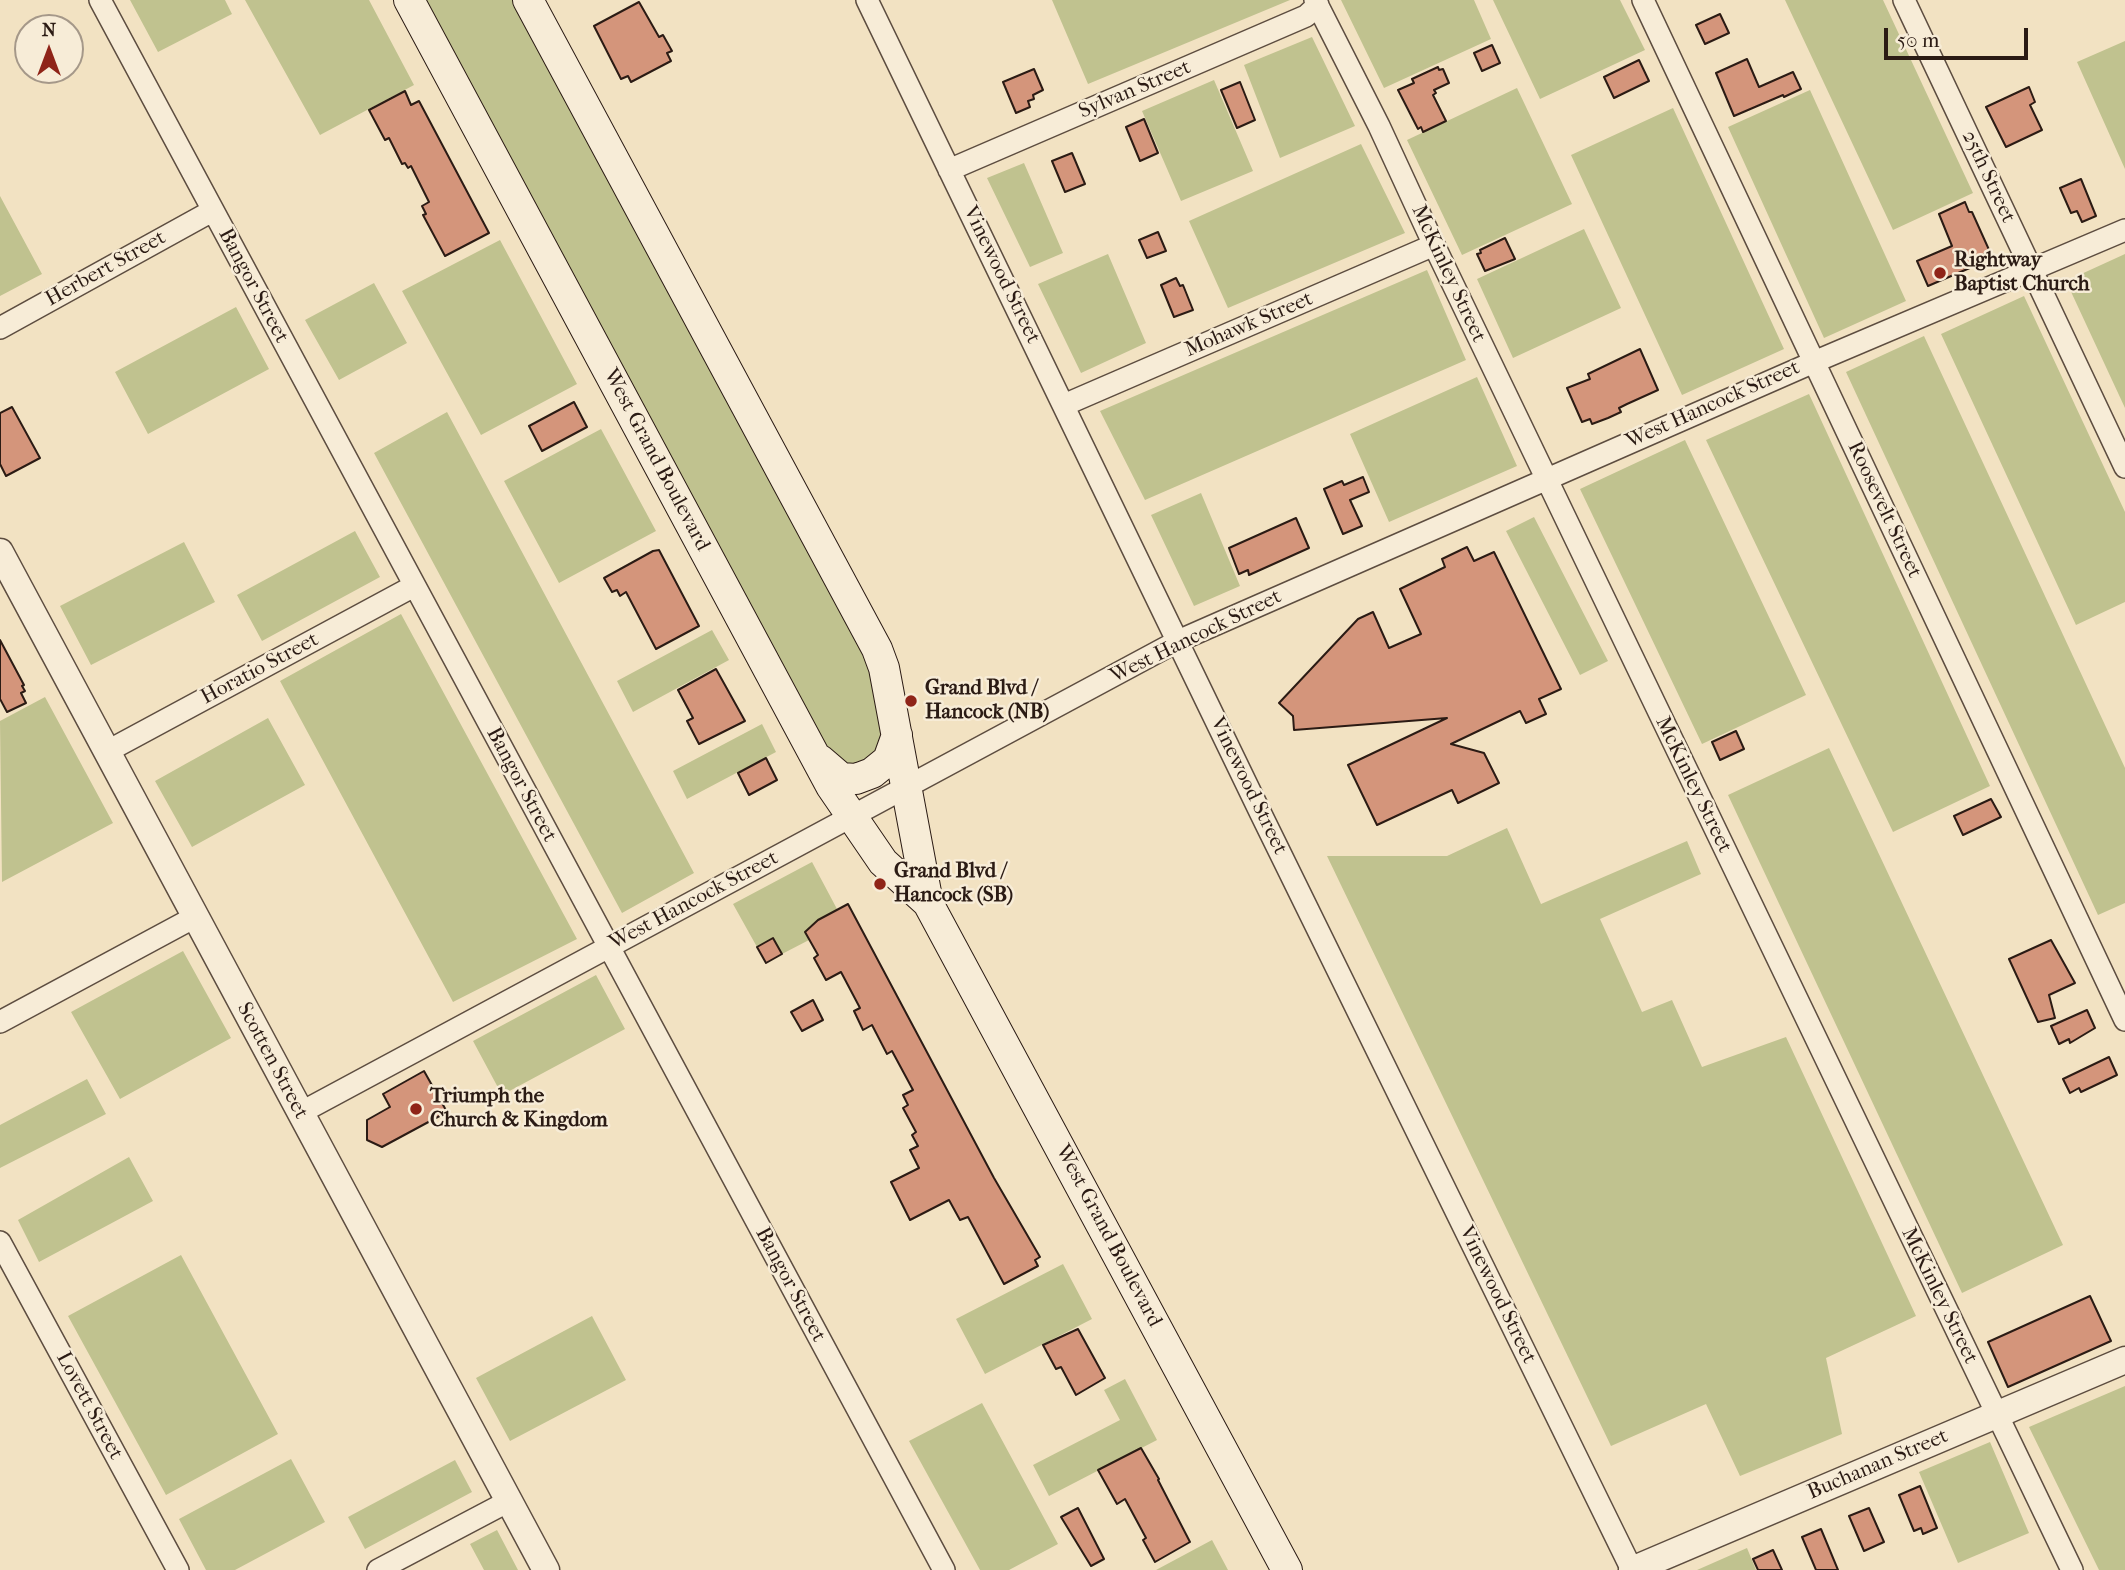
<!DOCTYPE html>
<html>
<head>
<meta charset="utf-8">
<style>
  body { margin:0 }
  #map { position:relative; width:2125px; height:1570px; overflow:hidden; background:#f2e2c2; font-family:"IM FELL French Canon",serif }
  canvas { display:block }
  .north { position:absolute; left:14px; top:14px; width:70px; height:70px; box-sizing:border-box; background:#f7ecd7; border:2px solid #a59889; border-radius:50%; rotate:0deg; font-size:19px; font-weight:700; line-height:28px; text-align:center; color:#2b1b14 }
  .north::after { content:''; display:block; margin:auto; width:24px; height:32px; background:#8f2418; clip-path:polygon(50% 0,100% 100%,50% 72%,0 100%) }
  .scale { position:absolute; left:1884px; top:28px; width:144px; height:32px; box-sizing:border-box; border:4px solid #2b1b14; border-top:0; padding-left:9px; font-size:21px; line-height:24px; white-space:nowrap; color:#2b1b14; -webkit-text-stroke:5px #f7ecd7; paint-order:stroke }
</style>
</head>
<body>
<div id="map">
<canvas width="2125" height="1570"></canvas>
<div class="north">N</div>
<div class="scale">50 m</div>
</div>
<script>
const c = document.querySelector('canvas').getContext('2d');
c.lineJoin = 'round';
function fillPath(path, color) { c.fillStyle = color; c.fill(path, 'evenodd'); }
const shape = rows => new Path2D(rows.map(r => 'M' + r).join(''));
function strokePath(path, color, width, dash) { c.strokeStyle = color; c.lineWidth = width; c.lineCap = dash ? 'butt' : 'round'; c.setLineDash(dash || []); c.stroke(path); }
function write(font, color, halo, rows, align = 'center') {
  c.font = font + ' "IM FELL French Canon",serif'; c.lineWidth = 5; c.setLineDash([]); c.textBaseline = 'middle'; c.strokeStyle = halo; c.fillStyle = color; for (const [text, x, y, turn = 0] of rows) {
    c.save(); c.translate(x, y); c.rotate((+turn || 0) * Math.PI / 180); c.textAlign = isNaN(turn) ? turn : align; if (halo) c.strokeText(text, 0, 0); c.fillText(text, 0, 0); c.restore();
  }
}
const green = shape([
  [130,0,225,0,232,14,158,52],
  [245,0,369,0,414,85,320,135],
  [419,0,515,0,848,614,878,686,885,747,855,769,832,765],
  [1052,0,1290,0,1088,84],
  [1341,0,1474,0,1491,39,1384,88],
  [1493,0,1620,0,1645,50,1540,99],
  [1785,0,1883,0,1973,193,1893,230],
  [1312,37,1355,126,1280,158,1244,65],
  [2125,41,2125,169,2077,62],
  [1214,80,1253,171,1181,201,1142,111],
  [1517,88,1572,204,1462,255,1407,140],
  [1810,90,1906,301,1824,338,1728,127],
  [1673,108,1784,349,1682,395,1571,155],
  [1361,144,1405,233,1228,308,1189,221],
  [1024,163,1063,253,1030,267,987,178],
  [0,196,42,274,0,296],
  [1584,229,1621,308,1513,358,1477,279],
  [500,240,577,384,481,435,402,291],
  [1108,254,1146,343,1081,373,1038,284],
  [2125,254,2125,408,2066,281],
  [1427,270,1466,360,1145,500,1100,411],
  [374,283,407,343,339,380,305,320],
  [2024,296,2125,512,2125,602,2076,625,1941,334],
  [236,307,269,369,148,434,115,372],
  [1924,336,2125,768,2125,903,2098,915,1846,372],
  [1477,377,1517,466,1389,522,1350,434],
  [1809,394,1990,786,1893,832,1706,440],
  [447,412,694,873,622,913,374,453],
  [601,429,656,531,559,583,504,481],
  [1685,440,1806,695,1702,744,1580,489],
  [1201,493,1240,586,1194,606,1151,515],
  [1534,517,1608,661,1580,675,1506,531],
  [355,531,380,577,262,641,237,595],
  [184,542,215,602,91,665,60,606],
  [401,614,577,939,453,1002,280,681],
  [712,630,729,660,633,712,617,681],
  [45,697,113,823,2,882,0,721],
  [268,718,305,785,192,847,155,781],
  [762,724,776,752,687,799,673,771],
  [1829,748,2063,1245,1962,1293,1728,795],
  [1507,828,1541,904,1687,841,1701,874,1600,919,1642,1012,1672,1000,1702,1067,1786,1037,1916,1316,1826,1358,1842,1434,1740,1476,1706,1404,1611,1446,1327,856,1447,856],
  [812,862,837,909,809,927,810,929,805,932,809,940,782,954,773,938,757,947,733,904],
  [183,951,231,1038,120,1099,71,1012],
  [596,975,625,1029,502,1095,473,1041],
  [87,1079,106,1114,0,1168,0,1125],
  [129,1157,153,1201,39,1262,18,1220],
  [181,1255,278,1434,166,1495,68,1316],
  [1063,1264,1092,1319,985,1374,956,1319],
  [592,1316,626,1380,510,1441,476,1378],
  [1125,1379,1157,1440,1049,1496,1033,1465,1120,1420,1104,1390],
  [2125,1386,2125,1570,2099,1570,2029,1427],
  [982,1403,1058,1544,1009,1570,980,1570,909,1441],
  [1990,1442,2029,1533,1958,1563,1919,1472],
  [291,1459,325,1522,235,1570,206,1570,179,1519],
  [455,1460,472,1492,365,1549,348,1517],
  [497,1530,518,1570,484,1570,470,1544],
  [1212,1540,1228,1570,1156,1570],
  [1747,1548,1756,1570,1697,1570]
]);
const building = shape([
  [639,2,659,37,663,35,672,51,667,53,671,61,631,82,628,76,621,79,594,26,639,2],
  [1720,14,1729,33,1705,44,1696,25,1720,14],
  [1492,45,1500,63,1482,71,1474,53,1492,45],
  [1747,59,1759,87,1793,72,1801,89,1784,97,1783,95,1734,116,1716,73,1747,59],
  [1639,60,1649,81,1614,98,1604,77,1639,60],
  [1438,67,1439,70,1443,69,1449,83,1434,90,1436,93,1433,95,1446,121,1423,132,1421,127,1418,129,1398,90,1414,83,1412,79,1438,67],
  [1034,69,1043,90,1033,95,1034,99,1028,101,1030,107,1016,113,1003,82,1034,69],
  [1240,82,1255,120,1237,128,1221,90,1240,82],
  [2029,87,2035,102,2030,105,2042,130,2006,147,1986,107,2029,87],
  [405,91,411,105,419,101,489,233,445,256,423,215,426,214,422,206,429,202,411,166,408,168,405,163,402,164,389,138,385,140,369,110,405,91],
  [1144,119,1158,153,1140,161,1126,127,1144,119],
  [1072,153,1085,184,1065,192,1052,161,1072,153],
  [2081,179,2096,216,2082,222,2077,211,2071,213,2060,188,2081,179],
  [1965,202,1969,212,1972,212,1990,252,1984,254,1986,261,1928,286,1917,261,1952,246,1939,214,1965,202],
  [1158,232,1166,251,1147,258,1139,240,1158,232],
  [1505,238,1515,259,1485,271,1477,254,1481,253,1480,250,1505,238],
  [1176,278,1180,286,1183,285,1193,310,1174,317,1161,285,1176,278],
  [1640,349,1658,390,1627,404,1619,408,1621,412,1608,418,1592,424,1590,419,1582,422,1567,388,1590,379,1588,374,1640,349],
  [574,402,587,427,542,451,529,426,574,402],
  [12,407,40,458,6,476,0,464,0,413,12,407],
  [1363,477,1369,492,1350,500,1362,526,1343,534,1324,489,1342,481,1344,485,1363,477],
  [1296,518,1309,548,1249,575,1248,570,1239,574,1229,548,1296,518],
  [1467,547,1474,561,1494,552,1561,689,1539,699,1546,714,1526,723,1520,711,1451,744,1484,753,1499,783,1458,803,1452,790,1377,825,1348,765,1447,718,1294,730,1293,716,1279,703,1358,619,1373,612,1389,648,1421,634,1400,589,1445,567,1442,559,1467,547],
  [659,550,699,626,656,649,626,592,620,596,617,590,612,592,604,578,653,551,659,550],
  [0,640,24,685,22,686,25,691,21,693,26,703,7,712,0,699,0,640],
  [716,669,745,721,699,744,687,721,693,718,678,690,716,669],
  [1736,731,1744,749,1720,760,1712,742,1736,731],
  [766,758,777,780,749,795,738,773,766,758],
  [1991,799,2001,817,1963,835,1954,816,1991,799],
  [848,904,994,1178,1040,1257,1035,1260,1038,1266,1004,1284,968,1217,960,1220,949,1200,910,1220,891,1182,919,1168,910,1150,918,1146,912,1135,916,1132,903,1108,908,1105,903,1095,913,1090,892,1051,887,1054,872,1025,863,1030,854,1011,860,1008,841,972,826,980,814,958,818,955,805,932,818,920,848,904],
  [773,938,782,954,766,963,757,947,773,938],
  [2051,940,2075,983,2049,995,2055,1018,2038,1022,2009,959,2051,940],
  [813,1000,823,1020,802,1031,791,1012,813,1000],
  [2087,1010,2095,1028,2070,1043,2069,1039,2059,1044,2051,1026,2087,1010],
  [2109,1057,2117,1075,2081,1092,2079,1088,2070,1093,2063,1079,2109,1057],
  [424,1071,447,1112,382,1147,367,1140,367,1120,390,1107,383,1094,424,1071],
  [2090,1296,2111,1341,2008,1387,1988,1342,2090,1296],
  [1078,1329,1105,1378,1076,1395,1061,1367,1056,1369,1043,1345,1078,1329],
  [1141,1448,1159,1479,1158,1480,1190,1542,1155,1562,1143,1540,1146,1538,1125,1499,1117,1504,1098,1470,1141,1448],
  [1920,1486,1937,1528,1923,1534,1921,1528,1914,1531,1899,1495,1920,1486],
  [1078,1508,1104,1559,1091,1566,1061,1517,1078,1508],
  [1869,1508,1884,1542,1864,1551,1849,1516,1869,1508],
  [1821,1529,1838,1570,1816,1570,1802,1537,1821,1529],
  [1773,1550,1782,1570,1758,1570,1753,1559,1773,1550]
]);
const minor = shape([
  [100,0,944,1570],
  [867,0,1261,814,1632,1570],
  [1315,0,1379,126,1434,245,2072,1570],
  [1643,0,2125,1020],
  [1904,0,2125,467],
  [949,170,1306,16,1318,5],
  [0,328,212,211],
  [1064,405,1434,245],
  [106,752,414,586],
  [0,1022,195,917],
  [300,1113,1178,641,1814,362,2125,230],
  [0,1242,178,1570],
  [378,1570,509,1501]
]);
const tertiary = shape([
  [0,552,546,1570],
  [1632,1570,2125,1360]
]);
const secondary = shape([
  [409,0,831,786,883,862,928,903],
  [528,0,877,649,884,668,928,903,1287,1570],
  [820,760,841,778,856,779,872,773,888,760,897,735]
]);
const markers = [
  [1940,273,7,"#8f2418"],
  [911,701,7,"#8f2418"],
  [880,884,7,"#8f2418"],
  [416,1109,7,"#8f2418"]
];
const streetNames = [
  ["Sylvan Street",1135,90,-23],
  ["25th Street",1988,177,65],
  ["Herbert Street",106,269,-29],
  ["McKinley Street",1448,274,65],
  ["Vinewood Street",1001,275,64],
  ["Bangor Street",253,286,62],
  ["Mohawk Street",1249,325,-23],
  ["West Hancock Street",1713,405,-24],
  ["West Grand Boulevard",656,460,62],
  ["Roosevelt Street",1884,510,65],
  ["West Hancock Street",1196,637,-26],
  ["Horatio Street",260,669,-28],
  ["Bangor Street",521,785,62],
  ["McKinley Street",1693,785,64],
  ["Vinewood Street",1248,786,64],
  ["West Hancock Street",694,901,-28],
  ["Scotten Street",272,1061,62],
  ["West Grand Boulevard",1108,1236,62],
  ["Bangor Street",790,1285,62],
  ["Vinewood Street",1497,1295,64],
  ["McKinley Street",1939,1296,64],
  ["Lovett Street",89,1406,62],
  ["Buchanan Street",1878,1465,-23]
];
const poiNames = [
  ["Rightway",1954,261],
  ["Baptist Church",1954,285],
  ["Grand Blvd /",925,689],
  ["Hancock (NB)",925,713],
  ["Grand Blvd /",894,872],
  ["Hancock (SB)",894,896],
  ["Triumph the",430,1097],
  ["Church & Kingdom",430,1121]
];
fillPath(green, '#c0c28f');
fillPath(building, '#d4957b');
strokePath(building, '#2b1b14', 2);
strokePath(minor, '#5d4d40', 24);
strokePath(tertiary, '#5d4d40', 29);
strokePath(secondary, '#2b1b14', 32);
strokePath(minor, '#f7ecd7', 21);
strokePath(tertiary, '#f7ecd7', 26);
strokePath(secondary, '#f7ecd7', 30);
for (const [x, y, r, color] of markers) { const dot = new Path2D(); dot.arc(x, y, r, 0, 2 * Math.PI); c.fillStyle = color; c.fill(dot); strokePath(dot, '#f7ecd7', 2.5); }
write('21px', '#2b1b14', '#f7ecd7', streetNames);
write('bold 21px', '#2b1b14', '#f7ecd7', poiNames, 'left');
</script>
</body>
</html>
